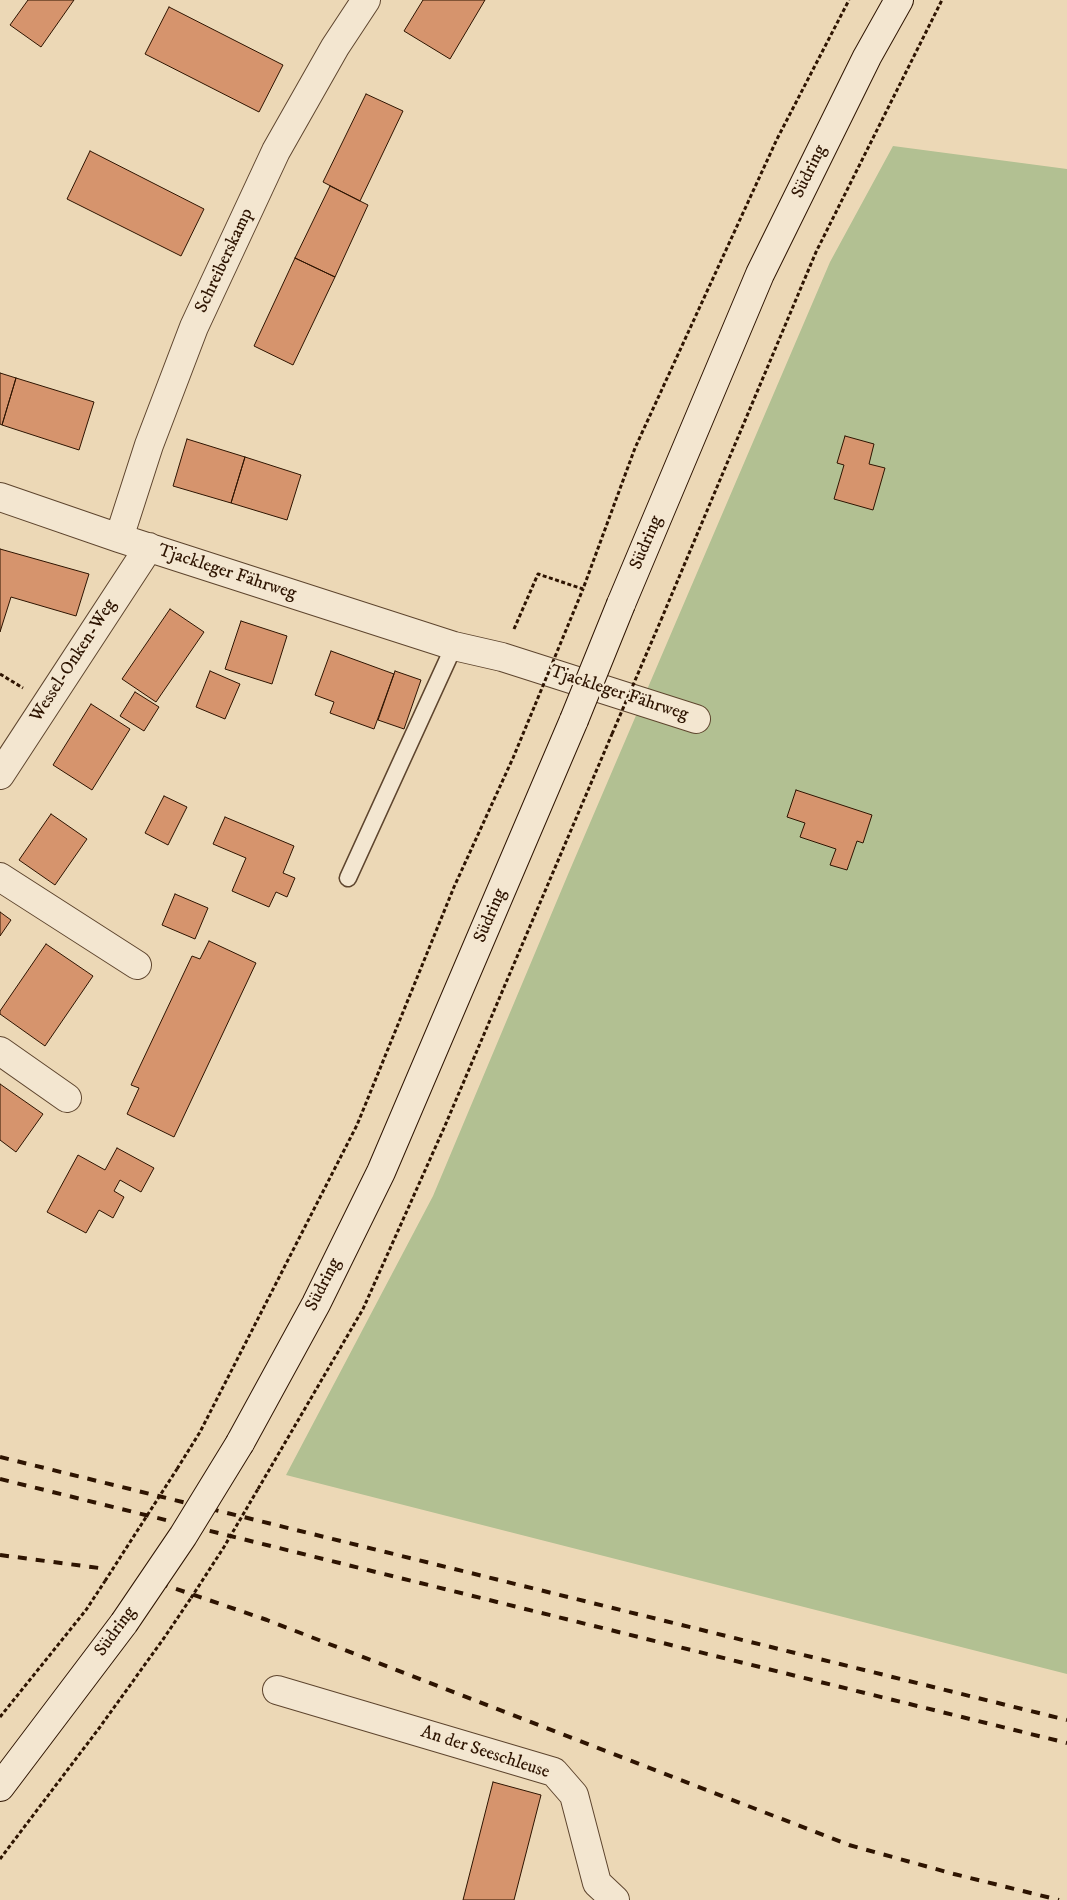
<!DOCTYPE html>
<html>
<head>
<meta charset="utf-8">
<style>
  body { margin:0 }
  canvas { display:block; background:#ecd8b6 }
</style>
</head>
<body>
<canvas width="1067" height="1900"></canvas>
<script>
const c = document.querySelector('canvas').getContext('2d');
c.lineJoin = 'round';
function fillPath(path, color) { c.fillStyle = color; c.fill(path, 'evenodd'); }
const shape = rows => new Path2D(rows.map(r => 'M' + r).join(''));
function strokePath(path, color, width, dash) { c.strokeStyle = color; c.lineWidth = width; c.lineCap = dash ? 'butt' : 'round'; c.setLineDash(dash || []); c.stroke(path); }
function write(font, color, halo, rows, align = 'center') {
  c.font = font + ' "IM FELL DW Pica",serif'; c.lineWidth = 4.5; c.setLineDash([]); c.textBaseline = 'middle'; c.strokeStyle = halo; c.fillStyle = color; for (const [text, x, y, turn = 0] of rows) {
    c.save(); c.translate(x, y); c.rotate((+turn || 0) * Math.PI / 180); c.textAlign = isNaN(turn) ? turn : align; if (halo) c.strokeText(text, 0, 0); c.fillText(text, 0, 0); c.restore();
  }
}
const green = shape([
  [893,146,1067,169,1067,1674,286,1475,433,1196,569,872,830,262]
]);
const building = shape([
  [28,0,74,0,41,47,10,25,28,0],
  [423,0,485,0,450,59,404,31,423,0],
  [169,7,283,65,259,112,145,54,169,7],
  [366,94,403,111,360,201,323,182,366,94],
  [90,151,204,209,181,256,67,199,90,151],
  [330,186,368,205,335,277,295,258,330,186],
  [295,258,335,277,293,365,254,346,295,258],
  [0,373,16,378,2,425,0,424,0,373],
  [16,378,94,402,79,450,2,425,16,378],
  [845,436,874,444,869,464,885,468,873,510,834,499,844,465,837,463,845,436],
  [187,439,245,457,231,503,173,486,187,439],
  [245,457,301,475,287,520,231,503,245,457],
  [0,549,89,574,76,616,11,597,0,632,0,549],
  [170,609,204,632,156,702,122,679,170,609],
  [241,621,287,636,272,684,225,669,241,621],
  [331,651,394,674,374,729,330,713,334,702,315,695,331,651],
  [210,671,240,684,225,719,196,707,210,671],
  [395,671,421,680,404,729,378,720,395,671],
  [135,692,159,707,144,731,120,716,135,692],
  [91,704,130,729,92,790,53,765,91,704],
  [796,790,872,815,863,843,857,841,847,870,830,865,836,849,800,837,805,823,787,817,796,790],
  [164,796,187,807,168,845,145,833,164,796],
  [51,814,87,839,55,885,19,860,51,814],
  [225,817,294,846,283,873,295,878,287,897,276,892,269,907,232,891,246,858,213,844,225,817],
  [175,894,208,908,195,939,162,925,175,894],
  [0,912,11,920,0,936,0,912],
  [209,941,256,963,174,1137,127,1114,139,1088,131,1085,192,956,200,959,209,941],
  [46,944,93,976,45,1046,0,1014,0,1011,46,944],
  [0,1084,43,1114,16,1152,0,1140,0,1084],
  [117,1148,154,1168,141,1192,120,1180,114,1191,124,1197,113,1218,99,1210,86,1233,47,1212,78,1155,105,1170,117,1148],
  [493,1782,541,1795,514,1900,463,1900,493,1782]
]);
const path = shape([
  [661,620,816,252,942,0],
  [514,629,538,574,583,589,635,448,777,139,849,0],
  [0,674,23,688],
  [177,1469,200,1432,357,1125,454,887,513,758,535,705],
  [258,1489,363,1309,444,1128,612,734],
  [0,1717,86,1610,105,1581],
  [0,1859,100,1727,164,1638,191,1598]
]);
const lane = shape([
  [348,878,454,646]
]);
const street = shape([
  [0,497,119,538,454,646,502,657,696,719],
  [119,538,149,445,194,327,276,151,335,47,366,0],
  [0,775,149,547],
  [0,877,137,965],
  [0,1051,67,1098],
  [277,1690,554,1772,574,1795,597,1883,615,1900]
]);
const secondary = shape([
  [621,604,760,274,867,57,899,0],
  [240,1443,316,1304,381,1172,574,720],
  [0,1787,124,1623]
]);
const rail = shape([
  [0,1457,1067,1720],
  [0,1479,1067,1743],
  [0,1555,99,1568],
  [159,1583,267,1620,849,1845,954,1874,1059,1900]
]);
const pathBridge = shape([
  [535,705,583,589],
  [612,734,661,620],
  [105,1581,177,1469],
  [191,1598,224,1547,258,1489]
]);
const secondaryBridge = shape([
  [574,720,621,604],
  [124,1623,183,1536,240,1443]
]);
const streetNames = [
  ["Südring",810,172,-64],
  ["Schreiberskamp",225,261,-65],
  ["Südring",647,543,-67],
  ["Tjackleger Fährweg",227,573,18],
  ["Wessel-Onken-Weg",74,661,-57],
  ["Tjackleger Fährweg",619,694,18],
  ["Südring",491,916,-67],
  ["Südring",324,1285,-63],
  ["Südring",116,1632,-54],
  ["An der Seeschleuse",485,1753,18]
];
fillPath(green, '#b2c092');
fillPath(building, '#d6946d');
strokePath(building, '#2e1401', 1);
strokePath(lane, '#5e452e', 19);
strokePath(street, '#5e452e', 30);
strokePath(secondary, '#2e1401', 30);
strokePath(path, '#2e1401', 3, [4, 2.5]);
strokePath(lane, '#f3e6d0', 16);
strokePath(street, '#f3e6d0', 28);
strokePath(secondary, '#f3e6d0', 28);
strokePath(rail, '#2e1401', 4, [9, 9]);
strokePath(secondaryBridge, '#2e1401', 30, []);
strokePath(pathBridge, '#2e1401', 3, [4, 2.5]);
strokePath(secondaryBridge, '#f3e6d0', 28);
write('18px', '#2e1401', '#f3e6d0', streetNames);
</script>
</body>
</html>
